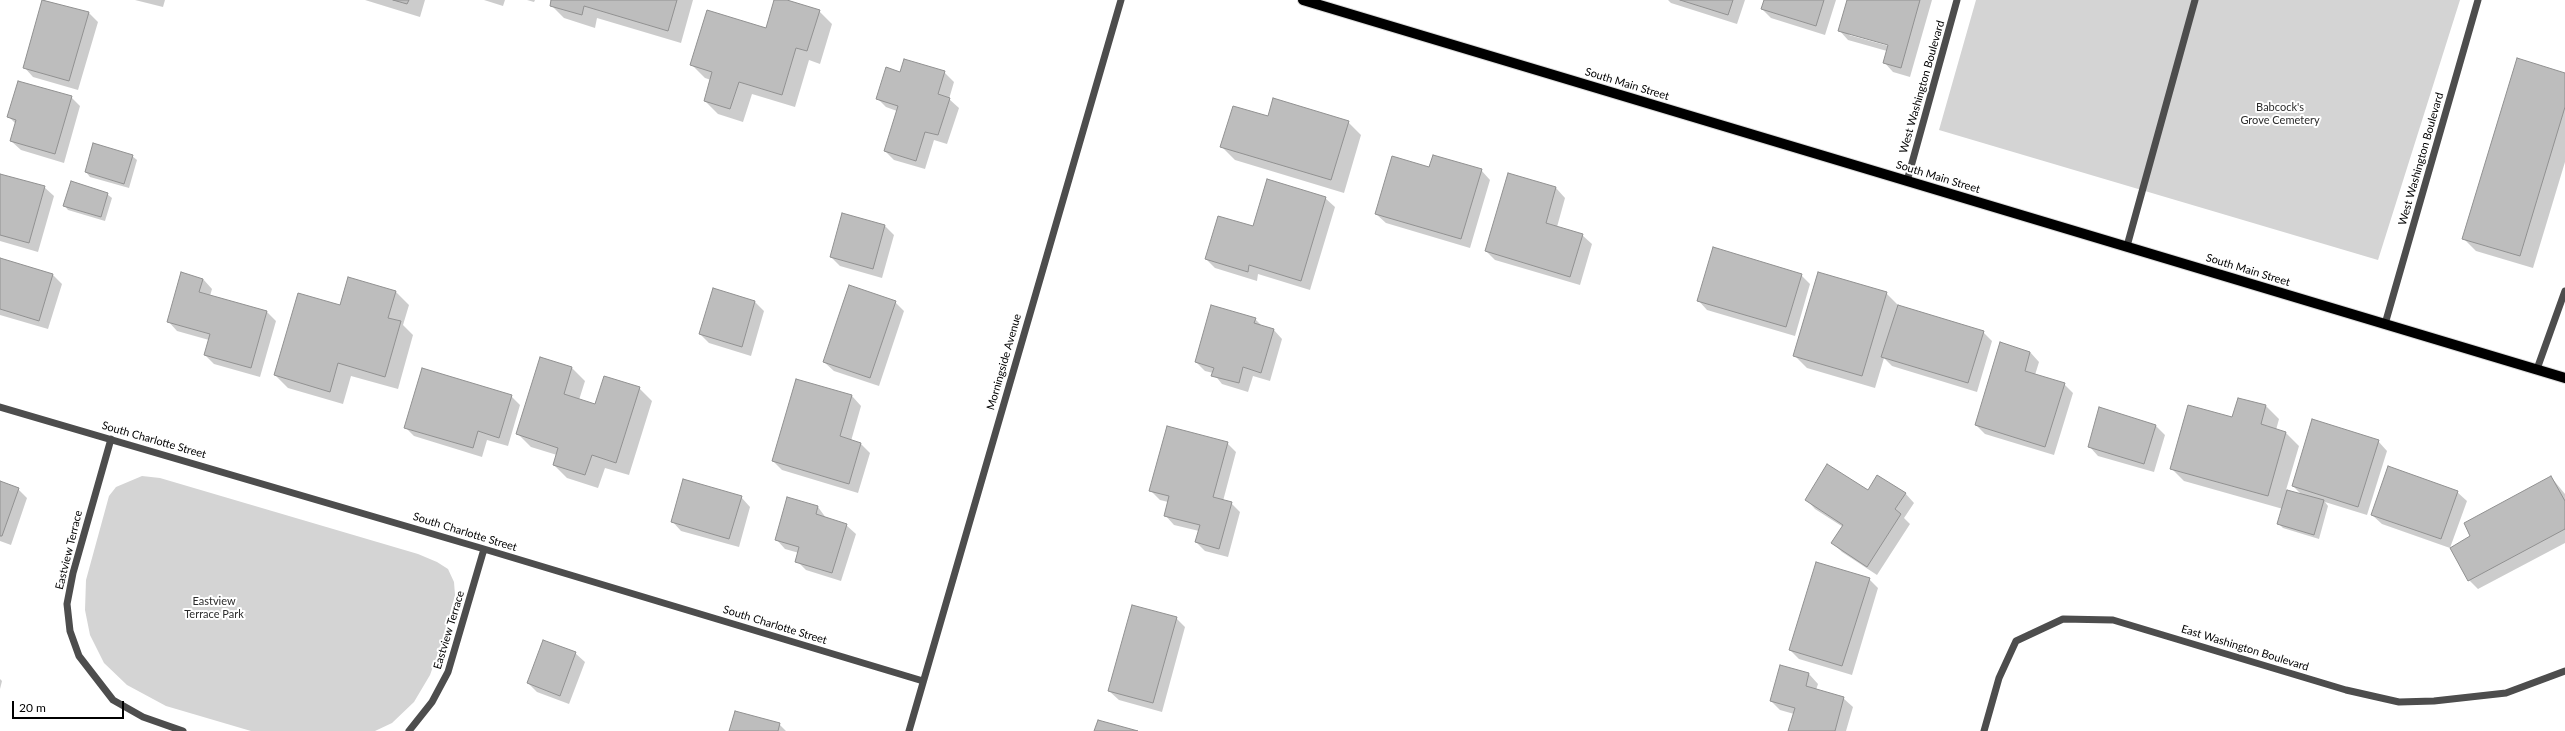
<!DOCTYPE html>
<html>
<head>
<meta charset="utf-8">
<style>
  body { margin:0 }
  #map { position:relative; width:2565px; height:731px; overflow:hidden; background:#fff; font-family:Lato,sans-serif }
  canvas { display:block }
  .scale { position:absolute; left:12px; top:701px; width:112px; height:18px; box-sizing:border-box; border:2px solid #000; border-top:0; padding-left:5px; font-size:12px; line-height:14px; white-space:nowrap; color:#000; -webkit-text-stroke:3px #fff; paint-order:stroke }
</style>
</head>
<body>
<div id="map">
<canvas width="2565" height="731"></canvas>
<div class="scale">20 m</div>
</div>
<script>
const c = document.querySelector('canvas').getContext('2d');
c.lineJoin = 'round';
function fillPath(path, color) { c.fillStyle = color; c.fill(path, 'evenodd'); }
const shape = rows => new Path2D(rows.map(r => 'M' + r).join(''));
function strokePath(path, color, width, dash) { c.strokeStyle = color; c.lineWidth = width; c.lineCap = dash ? 'butt' : 'round'; c.setLineDash(dash || []); c.stroke(path); }
function write(font, color, halo, rows, align = 'center') {
  c.font = font + ' Lato,sans-serif'; c.lineWidth = 4; c.setLineDash([]); c.textBaseline = 'middle'; c.strokeStyle = halo; c.fillStyle = color; for (const [text, x, y, turn = 0] of rows) {
    c.save(); c.translate(x, y); c.rotate((+turn || 0) * Math.PI / 180); c.textAlign = isNaN(turn) ? turn : align; if (halo) c.strokeText(text, 0, 0); c.fillText(text, 0, 0); c.restore();
  }
}
const green = shape([
  [1976,0,2460,0,2378,260,1939,130],
  [142,476,160,478,418,554,437,562,448,569,454,582,455,595,443,639,430,675,414,702,392,723,375,731,251,731,166,706,127,685,104,663,90,635,85,610,86,580,109,496,116,487]
]);
const shadow = shape([
  [43,0,89,13,98,22,78,90,33,77,24,67],
  [135,0,165,0,163,7],
  [365,0,425,0,420,17],
  [484,0,505,0,503,6],
  [527,0,535,0,534,2],
  [552,0,693,0,681,43,597,18,595,28,564,18,551,5],
  [775,0,784,0,819,11,832,24,820,64,809,60,795,107,752,94,743,122,718,114,705,101,711,80,705,78,692,65,766,29],
  [1668,0,1745,0,1737,24,1671,3],
  [1765,0,1836,0,1825,35,1771,18,1762,9],
  [1848,0,1932,0,1910,77,1893,72,1884,62,1887,51,1848,40,1839,30],
  [1849,33,1893,45,1892,47,1849,35],
  [944,72,954,82,949,99,959,108,947,144,934,140,925,169,894,160,885,151,897,111,886,107,877,98],
  [2565,74,2565,162,2533,268,2476,251,2463,238],
  [71,97,80,106,64,163,21,150,11,141,16,124,9,117],
  [1268,117,1348,122,1361,135,1344,193,1235,160,1222,147],
  [132,156,137,160,129,188,90,177,86,172],
  [1430,168,1481,170,1490,180,1470,248,1386,223,1376,214],
  [1508,174,1556,188,1565,198,1557,227,1582,235,1592,244,1580,285,1495,260,1486,251],
  [0,178,44,187,54,196,38,252,0,241],
  [107,194,112,198,105,221,68,210,64,205],
  [1325,198,1335,207,1310,290,1258,274,1257,281,1215,268,1206,259,1254,227],
  [843,214,885,226,894,235,882,278,840,266,831,257],
  [0,259,52,274,62,284,48,329,0,315],
  [1801,275,1810,284,1795,336,1707,310,1698,300],
  [349,278,396,292,409,305,403,325,413,335,398,389,351,376,343,404,288,388,275,375,341,306],
  [203,279,212,289,210,296,267,312,276,321,260,377,214,364,205,355,209,340,177,331,168,321],
  [1886,293,1900,307,1983,332,1992,341,1977,392,1892,366,1884,358,1875,388,1807,368,1794,355],
  [755,302,764,311,751,356,709,343,700,334],
  [895,302,904,311,879,386,834,371,824,362],
  [1255,319,1263,327,1273,329,1282,339,1270,381,1253,376,1248,392,1222,384,1213,373,1205,371,1196,362],
  [2000,343,2030,352,2039,362,2035,375,2064,384,2073,393,2054,455,1985,434,1976,425],
  [572,368,585,381,579,400,596,405,639,388,652,401,629,475,605,468,598,488,567,478,554,465,557,455,531,447,518,434],
  [511,396,520,405,508,446,487,440,482,457,414,436,405,427],
  [852,396,861,406,851,441,860,443,870,453,858,493,782,470,773,461],
  [2239,399,2266,406,2279,419,2276,430,2286,433,2299,446,2286,490,2302,495,2293,486,2378,441,2387,451,2367,515,2325,502,2328,506,2319,539,2283,528,2278,523,2283,509,2184,481,2171,468,2233,418],
  [2100,408,2156,426,2165,435,2154,472,2098,456,2089,446],
  [1227,443,1236,452,1223,501,1231,503,1240,512,1228,557,1205,551,1196,542,1199,531,1174,525,1165,515,1168,502,1160,500,1150,490],
  [2551,477,2565,494,2565,543,2478,589,2469,580,2472,537],
  [0,482,18,489,27,498,11,545,0,541],
  [1868,492,1905,493,1914,503,1904,518,1910,524,1877,575,1842,552,1833,543,1843,527,1815,509,1806,499],
  [2457,492,2467,501,2450,548,2382,524,2372,515],
  [741,497,750,507,739,547,681,531,672,521],
  [818,507,826,518,846,525,856,534,841,581,806,570,797,561,799,553,785,549,776,539],
  [1869,579,1878,588,1852,675,1799,659,1790,650],
  [1176,618,1185,627,1162,712,1119,700,1109,691],
  [575,653,585,662,569,704,537,692,528,683],
  [1781,666,1809,674,1818,684,1816,690,1843,698,1853,707,1846,731,1789,731,1794,714,1780,710,1771,701],
  [0,679,2,681,0,689],
  [779,724,786,731,730,731]
]);
const building = shape([
  [42,0,89,12,69,81,23,68,42,0],
  [393,0,409,0,407,4,393,0],
  [551,0,677,0,668,31,584,6,582,15,550,6,551,0],
  [774,0,787,0,820,10,807,51,796,48,782,95,739,82,730,109,704,101,712,72,690,65,707,10,766,28,774,0],
  [1680,0,1733,0,1728,15,1680,0],
  [1764,0,1824,0,1816,26,1761,9,1764,0],
  [1847,0,1920,0,1901,68,1883,63,1888,45,1838,31,1847,0],
  [2517,58,2565,73,2565,107,2520,256,2462,239,2517,58],
  [904,59,945,71,938,94,950,98,938,135,925,132,916,161,884,151,898,106,876,99,886,67,900,72,904,59],
  [18,81,72,96,55,154,10,141,16,120,7,117,18,81],
  [1273,98,1349,121,1331,180,1220,147,1233,106,1268,116,1273,98],
  [93,143,133,155,124,184,85,172,93,143],
  [1433,155,1482,169,1461,239,1375,214,1392,156,1429,167,1433,155],
  [1508,173,1556,187,1546,223,1583,234,1570,277,1485,251,1508,173],
  [0,174,45,186,29,243,0,235,0,174],
  [1267,179,1326,197,1301,281,1249,265,1248,272,1205,259,1218,216,1253,226,1267,179],
  [71,181,108,193,101,217,63,206,71,181],
  [842,213,885,225,873,269,830,257,842,213],
  [1713,247,1802,274,1786,327,1697,301,1713,247],
  [0,258,53,274,39,321,0,309,0,258],
  [181,272,203,279,199,292,267,311,251,368,204,355,210,334,167,322,181,272],
  [1818,272,1887,292,1862,376,1793,356,1818,272],
  [348,277,396,291,388,318,401,321,385,377,338,363,330,392,274,375,298,293,340,305,348,277],
  [849,285,896,301,870,378,823,362,849,285],
  [713,288,755,301,742,347,699,334,713,288],
  [1211,305,1256,318,1254,323,1274,329,1261,373,1243,367,1239,383,1211,376,1214,368,1195,362,1211,305],
  [1898,305,1984,331,1968,383,1881,357,1898,305],
  [2000,342,2030,352,2025,371,2065,383,2045,447,1975,425,2000,342],
  [540,357,572,367,564,394,595,404,604,376,640,387,616,463,592,455,585,475,553,465,558,448,516,434,540,357],
  [422,368,512,395,499,438,478,431,473,448,404,428,422,368],
  [796,379,852,395,840,436,861,443,849,484,772,461,796,379],
  [2238,398,2266,405,2261,424,2286,432,2268,496,2170,469,2188,405,2232,417,2238,398],
  [2099,407,2156,425,2144,464,2088,447,2099,407],
  [2312,419,2379,440,2358,507,2292,486,2312,419],
  [1167,426,1228,442,1213,497,1232,502,1219,549,1195,542,1200,525,1164,516,1169,496,1149,491,1167,426],
  [1827,464,1868,490,1877,475,1906,493,1895,509,1901,514,1867,567,1831,543,1843,525,1805,500,1827,464],
  [2388,466,2458,491,2441,539,2371,515,2388,466],
  [2551,476,2565,501,2565,529,2468,581,2450,548,2470,536,2464,523,2551,476],
  [683,479,742,496,729,539,671,522,683,479],
  [0,481,19,488,2,536,0,536,0,481],
  [2287,490,2324,500,2314,535,2277,524,2287,490],
  [787,497,818,506,816,514,847,524,832,573,795,562,799,547,775,540,787,497],
  [1816,562,1870,578,1842,666,1789,650,1816,562],
  [1132,605,1177,617,1153,703,1108,691,1132,605],
  [543,640,576,652,560,696,527,683,543,640],
  [1780,665,1809,673,1806,686,1844,697,1835,731,1788,731,1795,708,1770,701,1780,665],
  [735,711,780,723,778,731,729,731,735,711],
  [1098,720,1138,731,1094,731,1098,720]
]);
const minor = shape([
  [1907,181,1957,0],
  [2127,246,2195,0],
  [2385,324,2478,0],
  [2537,369,2565,291],
  [0,407,484,549,923,681],
  [111,439,73,573,67,604,70,631,79,656,113,700,143,717,183,731],
  [409,731,432,702,448,672,484,549],
  [909,731,1121,0],
  [1984,731,1999,678,2016,641,2063,619,2113,620,2346,690,2399,702,2434,701,2506,693,2565,671]
]);
const major = shape([
  [1303,0,2565,378]
]);
const streetNames = [
  ["South Main Street",1627,84,17],
  ["West Washington Boulevard",1922,87,-74],
  ["West Washington Boulevard",2421,159,-74],
  ["South Main Street",1938,177,17],
  ["South Main Street",2248,270,17],
  ["Morningside Avenue",1004,362,-74],
  ["South Charlotte Street",154,440,16],
  ["South Charlotte Street",465,532,17],
  ["Eastview Terrace",69,550,-76],
  ["South Charlotte Street",775,625,17],
  ["Eastview Terrace",449,630,-73],
  ["East Washington Boulevard",2245,648,17]
];
const parkNames = [
  ["Babcock's",2280,107],
  ["Grove Cemetery",2280,120],
  ["Eastview",214,601],
  ["Terrace Park",214,614]
];
fillPath(green, '#d4d4d4');
fillPath(shadow, '#0003');
fillPath(building, '#bdbdbd');
strokePath(building, '#919191', 1);
strokePath(major, '#dbdbdb', 12);
strokePath(minor, '#4d4d4d', 7);
strokePath(major, '#000', 10);
write('11px', '#000', '#fff', streetNames);
write('11px', '#2b2b2b', '#fff', parkNames);
</script>
</body>
</html>
